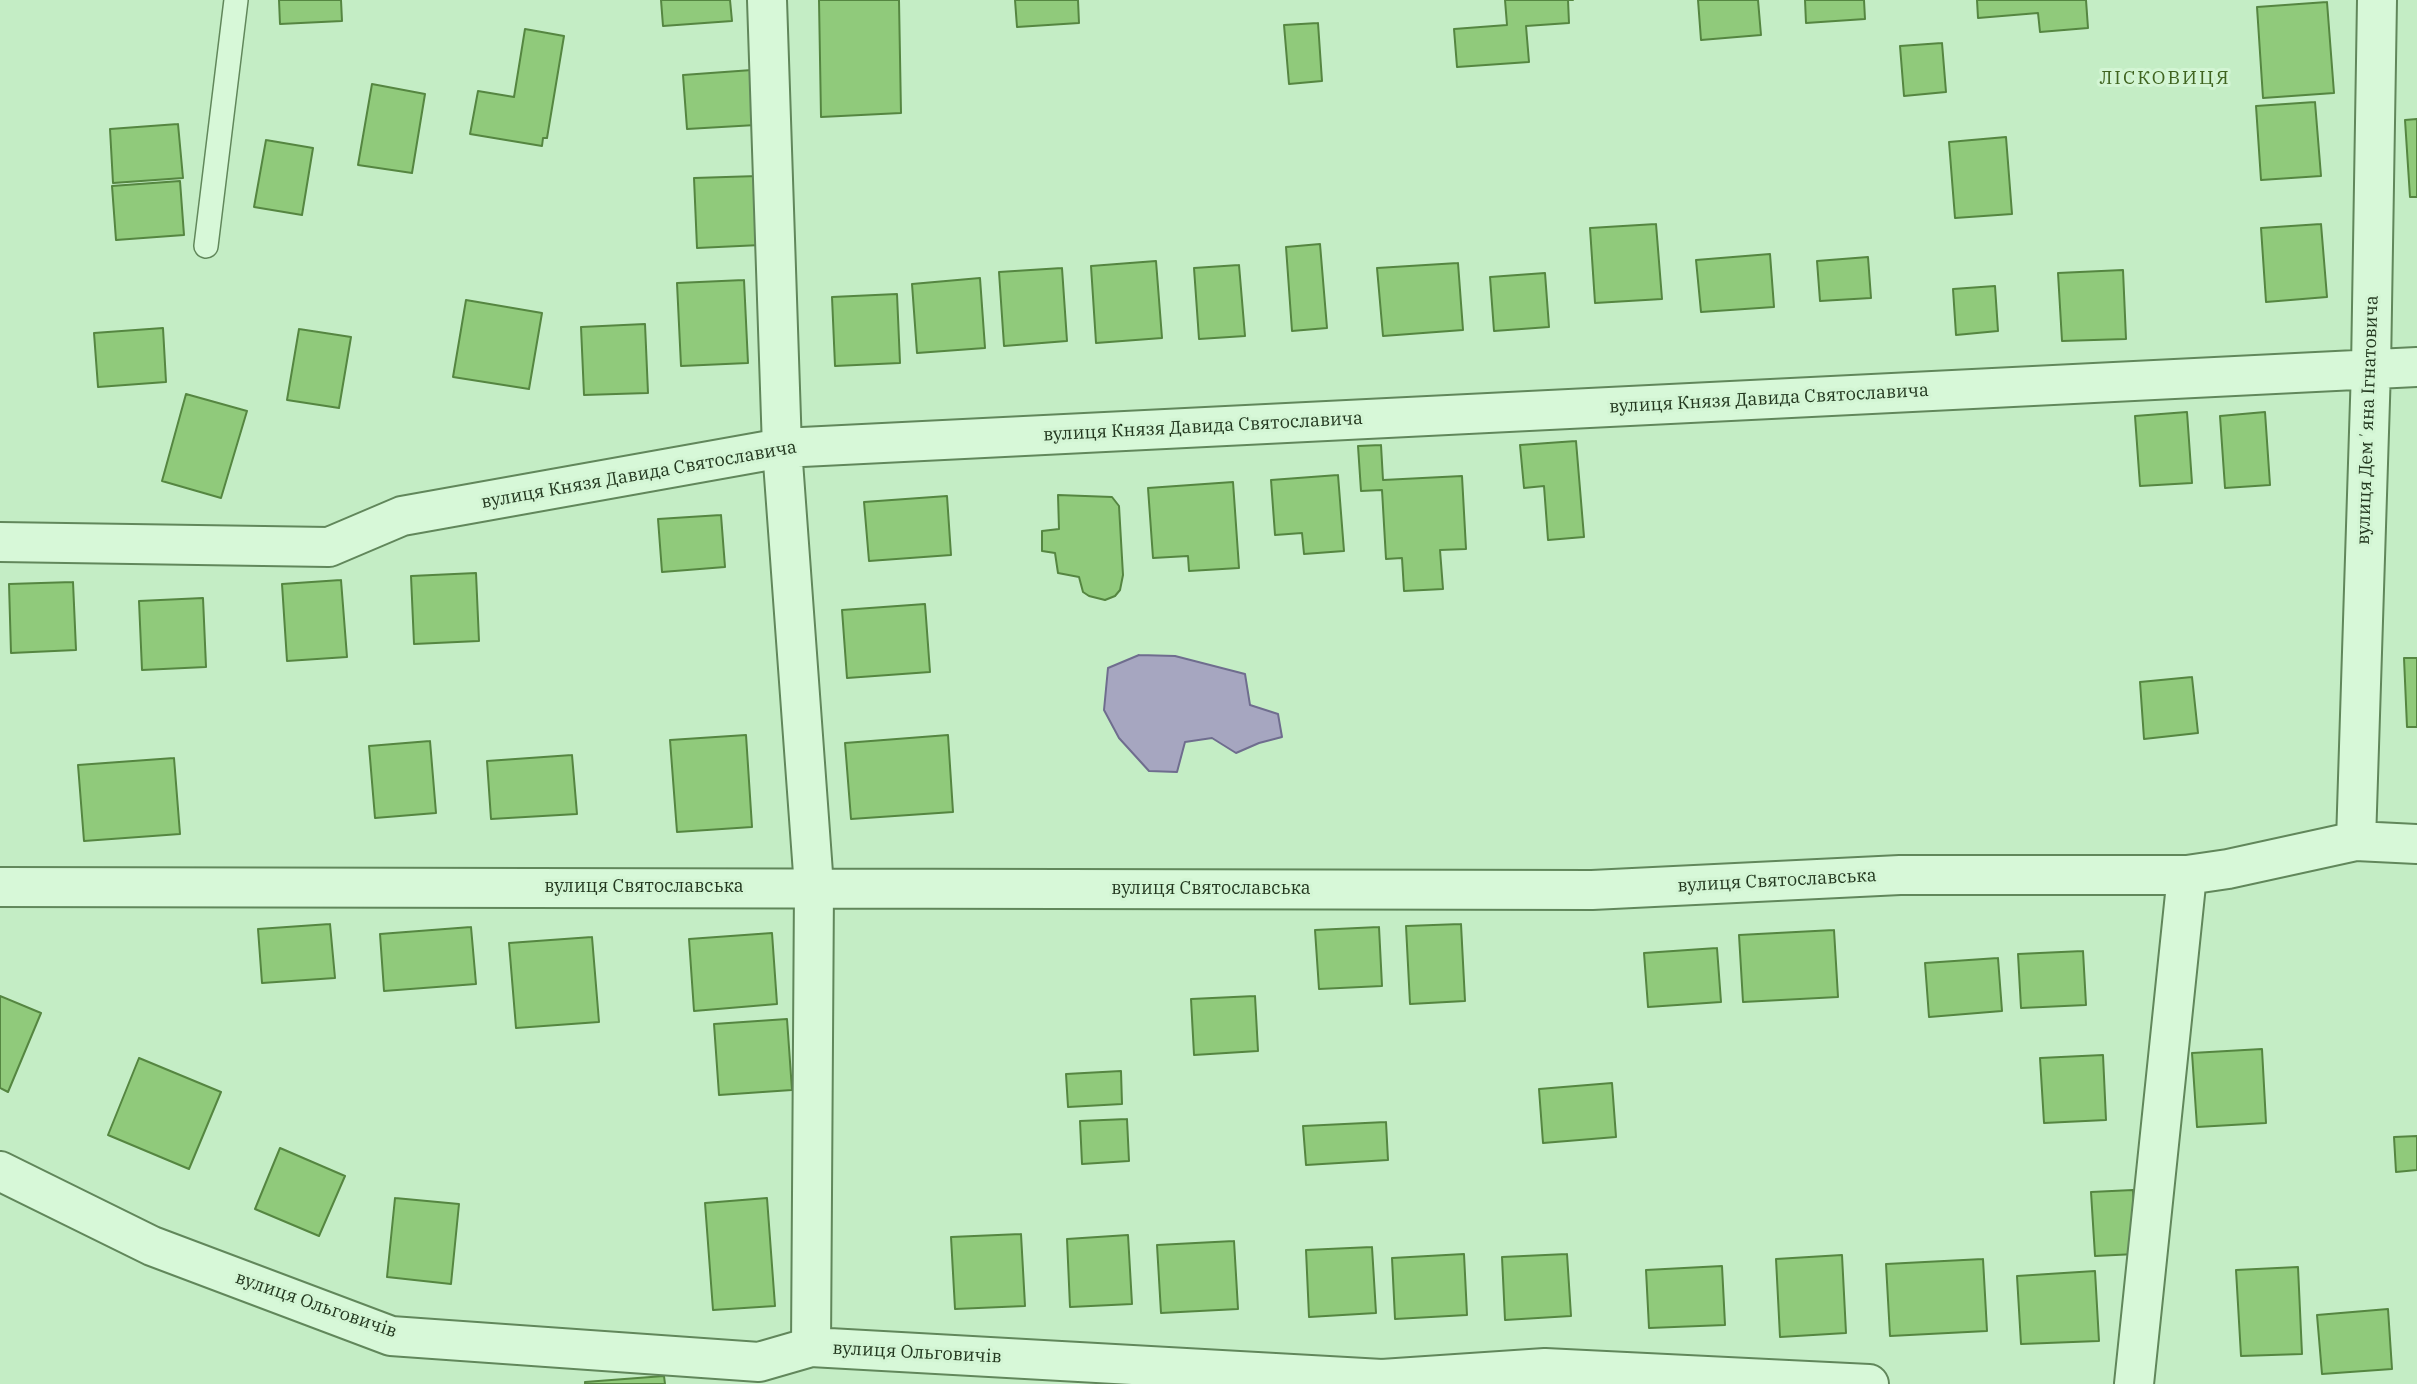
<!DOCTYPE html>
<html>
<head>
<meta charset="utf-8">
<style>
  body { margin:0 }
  canvas { display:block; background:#c4edc5 }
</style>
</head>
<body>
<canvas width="2417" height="1384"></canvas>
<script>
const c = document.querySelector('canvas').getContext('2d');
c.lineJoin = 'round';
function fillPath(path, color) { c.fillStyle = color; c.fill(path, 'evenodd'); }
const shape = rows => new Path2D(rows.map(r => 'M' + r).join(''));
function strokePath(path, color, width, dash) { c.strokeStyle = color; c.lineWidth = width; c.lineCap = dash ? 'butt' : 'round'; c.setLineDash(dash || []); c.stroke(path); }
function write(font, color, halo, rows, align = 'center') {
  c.font = font + ' "IBM Plex Serif",serif'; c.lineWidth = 6; c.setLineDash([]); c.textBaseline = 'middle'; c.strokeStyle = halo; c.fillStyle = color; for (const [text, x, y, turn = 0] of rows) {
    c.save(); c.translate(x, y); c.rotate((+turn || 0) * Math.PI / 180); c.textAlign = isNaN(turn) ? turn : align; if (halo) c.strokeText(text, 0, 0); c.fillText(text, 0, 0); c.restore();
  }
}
const water = shape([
  [1139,655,1175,656,1245,674,1250,705,1278,714,1282,737,1259,743,1236,753,1212,738,1185,742,1177,772,1149,771,1119,738,1104,710,1108,668,1139,655]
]);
const building = shape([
  [279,0,341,0,342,21,280,24,279,0],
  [661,0,730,0,732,21,663,26,661,0],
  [819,0,899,0,901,113,821,117,819,0],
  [1015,0,1078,0,1079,23,1017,27,1015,0],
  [1505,0,1573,0,1568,0,1569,23,1526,26,1529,62,1457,67,1454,29,1507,25,1505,0],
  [1698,0,1758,0,1761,35,1701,40,1698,0],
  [1805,0,1864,0,1865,19,1806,23,1805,0],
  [1977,0,2086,0,2088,28,2040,32,2038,13,1978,18,1977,0],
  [2327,2,2334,93,2263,98,2257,7,2327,2],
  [1318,23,1322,81,1289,84,1284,25,1318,23],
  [525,29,564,36,547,138,543,138,542,146,470,134,478,91,514,97,525,29],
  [1942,43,1946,92,1904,96,1900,46,1942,43],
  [752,70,756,125,687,129,683,75,752,70],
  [372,84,425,94,412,173,358,165,372,84],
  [2315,102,2321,176,2261,180,2256,106,2315,102],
  [2417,119,2417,197,2410,197,2405,120,2417,119],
  [178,124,183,178,113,183,110,129,178,124],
  [2006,137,2012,214,1955,218,1949,142,2006,137],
  [266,140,313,148,302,215,254,207,266,140],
  [758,176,761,245,697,248,694,178,758,176],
  [180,181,184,235,116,240,112,186,180,181],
  [1656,224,1662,299,1595,303,1590,228,1656,224],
  [2321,224,2327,297,2266,302,2261,228,2321,224],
  [1320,244,1327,328,1292,331,1286,247,1320,244],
  [1770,254,1774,307,1701,312,1696,260,1770,254],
  [1868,257,1871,298,1820,301,1817,261,1868,257],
  [1156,261,1162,338,1096,343,1091,266,1156,261],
  [1458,263,1463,330,1383,336,1377,268,1458,263],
  [1239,265,1245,336,1199,339,1194,268,1239,265],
  [1062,268,1067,341,1004,346,999,272,1062,268],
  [2123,270,2126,339,2062,341,2058,273,2123,270],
  [1545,273,1549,327,1494,331,1490,277,1545,273],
  [980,278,985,348,917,353,912,284,980,278],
  [744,280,748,363,681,366,677,283,744,280],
  [1995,286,1998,331,1956,335,1953,289,1995,286],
  [897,294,900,363,835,366,832,297,897,294],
  [466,300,542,313,529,389,453,377,466,300],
  [645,324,648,393,584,395,581,327,645,324],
  [163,328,166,382,98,387,94,333,163,328],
  [299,329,351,337,339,408,287,400,299,329],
  [186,394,247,411,221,498,162,481,186,394],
  [2187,412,2192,483,2140,486,2135,416,2187,412],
  [2265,412,2270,485,2225,488,2220,416,2265,412],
  [1576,441,1584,537,1548,540,1544,486,1524,488,1520,445,1576,441],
  [1381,445,1383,480,1462,476,1466,549,1440,550,1443,589,1404,591,1402,558,1386,559,1382,490,1361,491,1358,446,1381,445],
  [1338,475,1344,551,1304,554,1302,533,1275,535,1271,480,1338,475],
  [1233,482,1239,568,1189,571,1188,556,1153,558,1148,488,1233,482],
  [1058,495,1112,497,1119,506,1123,575,1120,590,1115,596,1105,600,1089,596,1083,592,1079,577,1058,573,1055,553,1042,551,1042,531,1059,529,1058,495],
  [947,496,951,555,869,561,864,502,947,496],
  [721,515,725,567,662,572,658,519,721,515],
  [476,573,479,641,414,644,411,576,476,573],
  [341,580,347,657,287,661,282,584,341,580],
  [73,582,76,650,11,653,9,584,73,582],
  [203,598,206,667,142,670,139,601,203,598],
  [925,604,930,672,847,678,842,610,925,604],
  [2404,658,2417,658,2417,727,2407,727,2404,658],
  [2192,677,2198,733,2144,739,2140,682,2192,677],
  [746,735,752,827,677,832,670,740,746,735],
  [948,735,953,812,851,819,845,743,948,735],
  [430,741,436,813,375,818,369,746,430,741],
  [572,755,577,814,491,819,487,761,572,755],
  [174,758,180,834,84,841,78,765,174,758],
  [330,924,335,978,262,983,258,929,330,924],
  [1461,924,1465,1001,1410,1004,1406,926,1461,924],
  [471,927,476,984,384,991,380,934,471,927],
  [1379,927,1382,986,1319,989,1315,930,1379,927],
  [1834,930,1838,997,1743,1002,1739,935,1834,930],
  [772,933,777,1004,694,1011,689,939,772,933],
  [592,937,599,1022,516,1028,509,943,592,937],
  [1717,948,1721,1002,1648,1007,1644,953,1717,948],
  [2083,951,2086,1005,2021,1008,2018,954,2083,951],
  [1998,958,2002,1011,1929,1017,1925,963,1998,958],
  [0,996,41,1013,8,1092,0,1088,0,996],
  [1255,996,1258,1051,1194,1055,1191,999,1255,996],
  [787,1019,792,1090,719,1095,714,1024,787,1019],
  [2262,1049,2266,1123,2197,1127,2192,1053,2262,1049],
  [2103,1055,2106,1120,2044,1123,2040,1058,2103,1055],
  [139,1058,221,1092,189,1169,108,1135,139,1058],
  [1121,1071,1122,1104,1068,1107,1066,1074,1121,1071],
  [1612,1083,1616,1137,1543,1143,1539,1089,1612,1083],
  [1127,1119,1129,1161,1082,1164,1080,1121,1127,1119],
  [1386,1122,1388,1160,1306,1165,1303,1126,1386,1122],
  [2417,1136,2417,1170,2396,1172,2394,1137,2417,1136],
  [280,1148,345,1176,319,1236,255,1209,280,1148],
  [2133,1190,2136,1254,2095,1256,2091,1192,2133,1190],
  [395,1198,459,1204,451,1284,387,1277,395,1198],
  [767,1198,775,1306,713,1310,705,1203,767,1198],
  [1021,1234,1025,1306,955,1309,951,1237,1021,1234],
  [1128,1235,1132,1304,1070,1307,1067,1239,1128,1235],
  [1234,1241,1238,1309,1161,1313,1157,1245,1234,1241],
  [1372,1247,1376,1313,1309,1317,1306,1250,1372,1247],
  [1464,1254,1467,1315,1395,1319,1392,1258,1464,1254],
  [1567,1254,1571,1316,1505,1320,1502,1257,1567,1254],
  [1842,1255,1846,1333,1780,1337,1776,1259,1842,1255],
  [1983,1259,1987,1331,1890,1336,1886,1264,1983,1259],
  [1722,1266,1725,1325,1649,1328,1646,1270,1722,1266],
  [2298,1267,2302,1354,2241,1356,2236,1270,2298,1267],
  [2095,1271,2099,1341,2021,1344,2017,1276,2095,1271],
  [2388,1309,2392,1369,2322,1374,2317,1315,2388,1309],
  [664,1376,665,1384,585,1384,585,1382,664,1376]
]);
const lane = shape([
  [206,246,236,0]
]);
const street = shape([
  [767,0,782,448,814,887,811,1347],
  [0,542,329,547,402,516,782,448,2417,367],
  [2356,841,2371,369,2377,0],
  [0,887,1592,890,1900,875,2187,875,2228,869,2356,841,2417,844],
  [0,1171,152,1246,391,1336,759,1362,811,1347,1382,1379,1545,1368,1869,1384],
  [2134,1384,2187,875]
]);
const streetNames = [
  ["вулиця Князя Давида Святославича",1769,399,-3],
  ["вулиця Демʼяна Ігнатовича",2368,420,-88],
  ["вулиця Князя Давида Святославича",1203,427,-3],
  ["вулиця Князя Давида Святославича",639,475,-10],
  ["вулиця Святославська",1777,881,-3],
  ["вулиця Святославська",644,887],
  ["вулиця Святославська",1211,889],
  ["вулиця Ольговичів",316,1305,19],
  ["вулиця Ольговичів",917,1353,3]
];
const neighbourhoodNames = [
  ["ЛІСКОВИЦЯ",2165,79]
];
fillPath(water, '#a6a6c0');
strokePath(water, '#6f6d8e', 2);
fillPath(building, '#90ca7b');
strokePath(building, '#558641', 2);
strokePath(lane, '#61875b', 26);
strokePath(street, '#61875b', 42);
strokePath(lane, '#d7f8d8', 23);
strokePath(street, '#d7f8d8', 38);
write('18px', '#23381f', '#d3f5d4', streetNames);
c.letterSpacing = '2px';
write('19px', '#3f631f', '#d3f5d4', neighbourhoodNames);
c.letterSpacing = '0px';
</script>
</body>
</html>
